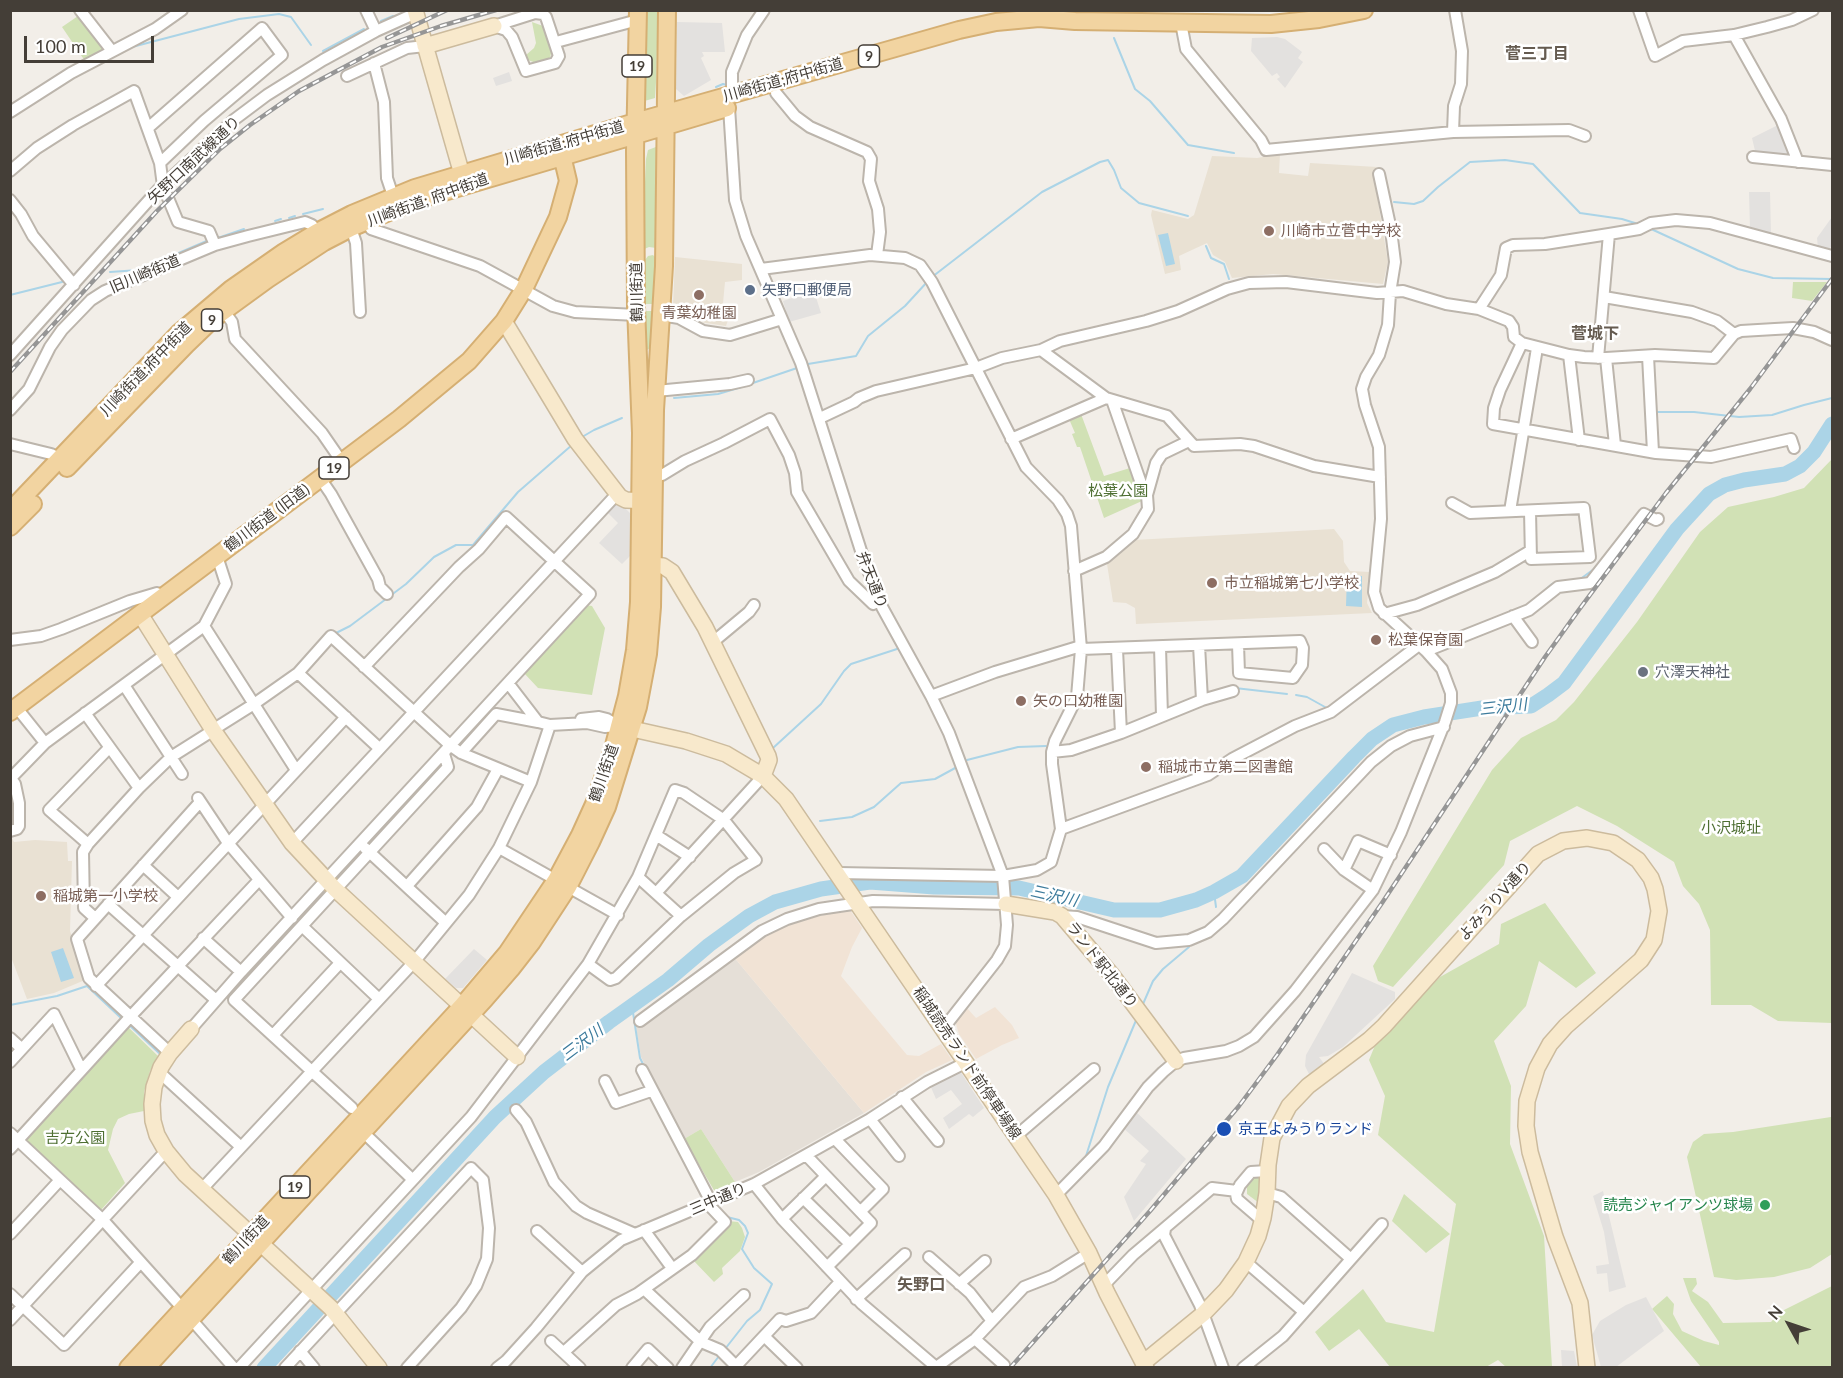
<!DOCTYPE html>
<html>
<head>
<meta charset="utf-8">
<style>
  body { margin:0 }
  #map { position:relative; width:1843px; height:1378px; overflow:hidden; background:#f2eee8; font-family:Lato,sans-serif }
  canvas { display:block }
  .frame { position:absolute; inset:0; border:12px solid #443e37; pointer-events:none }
  .north { position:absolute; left:1759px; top:1294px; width:60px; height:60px; -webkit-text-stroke:4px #fff; paint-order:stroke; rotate:310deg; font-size:16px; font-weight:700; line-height:24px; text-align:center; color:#443e37 }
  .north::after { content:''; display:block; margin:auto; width:21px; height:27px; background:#443e37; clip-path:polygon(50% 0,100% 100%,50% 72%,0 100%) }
  .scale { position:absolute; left:24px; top:36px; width:130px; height:27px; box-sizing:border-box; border:3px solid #443e37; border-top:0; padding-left:8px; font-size:18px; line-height:21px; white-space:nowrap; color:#443e37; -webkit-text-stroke:4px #fff; paint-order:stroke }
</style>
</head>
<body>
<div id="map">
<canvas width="1843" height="1378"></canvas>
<div class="frame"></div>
<div class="north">N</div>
<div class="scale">100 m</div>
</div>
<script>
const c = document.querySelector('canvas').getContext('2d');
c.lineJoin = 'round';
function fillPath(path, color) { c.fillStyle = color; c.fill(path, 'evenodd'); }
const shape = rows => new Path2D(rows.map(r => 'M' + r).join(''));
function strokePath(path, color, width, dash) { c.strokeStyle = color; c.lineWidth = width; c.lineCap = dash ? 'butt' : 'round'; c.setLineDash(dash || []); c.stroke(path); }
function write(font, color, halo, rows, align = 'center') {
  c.font = font + ' Lato,"Noto Sans JP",sans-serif'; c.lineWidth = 5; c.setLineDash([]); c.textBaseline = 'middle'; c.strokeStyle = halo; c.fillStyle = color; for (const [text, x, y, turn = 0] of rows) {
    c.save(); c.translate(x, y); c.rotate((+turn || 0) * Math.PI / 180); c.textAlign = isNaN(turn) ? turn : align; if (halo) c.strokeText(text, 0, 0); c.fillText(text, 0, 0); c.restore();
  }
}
const residential = shape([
  [733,956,864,1113,759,1172,735,1182,701,1129,684,1139,641,1057,636,1027]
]);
const commercial = shape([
  [850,910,862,928,852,947,841,976,907,1055,919,1056,941,1044,952,1060,926,1072,864,1113,733,956,765,934,809,918],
  [966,1007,976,1018,995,1007,1012,1025,1019,1038,1002,1045,976,1059,959,1034,955,1021]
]);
const education = shape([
  [1280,154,1279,173,1308,176,1310,163,1377,167,1375,174,1382,199,1378,201,1388,262,1383,284,1273,274,1232,278,1225,262,1213,255,1207,243,1179,256,1181,270,1165,274,1151,215,1152,210,1188,219,1194,215,1212,156,1257,158],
  [675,257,742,264,742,280,725,282,723,303,729,317,726,326,693,321,676,312,673,307],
  [1334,529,1343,541,1344,562,1350,571,1370,572,1367,603,1372,613,1136,624,1135,608,1126,603,1113,602,1107,564,1134,540],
  [11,836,14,842,35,840,67,842,68,861,72,861,70,931,85,980,54,993,27,999,11,957]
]);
const green = shape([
  [646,11,658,11,656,82,655,98,641,102,642,54],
  [78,16,105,49,85,61,62,27],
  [532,22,543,26,552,49,550,58,536,63,528,60,526,55,534,48,536,43],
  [661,145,656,248,649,247,642,250,646,159,648,150],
  [653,255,657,259,656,304,643,304,645,260,648,256],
  [1793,282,1827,282,1812,301,1792,298],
  [642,311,657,311,650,348,647,350,645,349],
  [1081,414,1104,476,1130,468,1142,501,1104,518,1080,447,1077,447,1072,434,1075,433,1069,419],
  [1832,459,1832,1023,1778,1021,1751,1005,1711,1005,1710,930,1699,904,1683,886,1674,862,1617,826,1577,806,1510,841,1504,865,1393,987,1378,981,1373,966,1492,770,1521,738,1556,720,1574,702,1637,622,1700,532,1728,507,1774,497,1804,488],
  [586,605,592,606,605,628,592,695,538,688,524,673],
  [1545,903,1596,973,1576,988,1539,961,1526,1006,1494,1041,1511,1086,1510,1144,1544,1236,1552,1367,1506,1367,1498,1360,1486,1367,1390,1367,1359,1329,1329,1351,1315,1332,1363,1289,1386,1322,1434,1332,1456,1204,1378,1135,1385,1096,1369,1060,1376,1043,1440,977,1499,944,1501,924],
  [127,1026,158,1056,150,1071,144,1092,144,1111,129,1114,118,1119,113,1129,108,1150,125,1183,101,1210,25,1140],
  [1831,1117,1832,1121,1832,1254,1810,1268,1774,1277,1736,1280,1714,1277,1687,1157,1693,1142,1704,1134,1733,1132],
  [701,1129,735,1182,715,1192,684,1139],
  [1255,1175,1262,1175,1259,1203,1247,1194,1247,1185],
  [1404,1194,1450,1234,1426,1253,1392,1221],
  [728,1221,738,1222,742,1228,745,1237,740,1251,722,1268,723,1274,714,1282,692,1259],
  [1683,1278,1696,1278,1697,1284,1692,1291,1708,1302,1723,1323,1771,1322,1780,1312,1832,1286,1832,1367,1701,1367,1652,1309,1667,1296,1674,1304,1673,1314,1682,1331,1704,1341,1719,1345,1719,1342,1691,1301]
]);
const parking = shape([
  [677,22,722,23,725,52,702,52,704,56,701,58,711,80,684,96,676,89],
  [1277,37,1285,39,1302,52,1298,58,1303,62,1285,88,1277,79,1280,77,1277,73,1272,76,1251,51,1252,38],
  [509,72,512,81,496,86,493,78],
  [1780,124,1795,158,1756,155,1752,138],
  [1749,192,1770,192,1771,234,1750,229],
  [1832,217,1832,245,1828,251,1818,248,1817,238],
  [814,291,821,313,789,322,783,301],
  [614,502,619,502,631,514,631,555,622,564,599,543,618,523,606,511],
  [474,949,487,960,463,988,456,988,445,979],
  [1352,973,1395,992,1395,999,1343,1047,1328,1056,1319,1057,1325,1065,1310,1076,1305,1066,1306,1055],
  [960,1071,984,1108,973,1117,969,1114,949,1129,943,1118,962,1104,951,1090,936,1099,930,1085],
  [1134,1110,1186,1159,1134,1221,1124,1197,1146,1164,1140,1161,1149,1151,1122,1127],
  [1603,1191,1626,1287,1609,1292,1607,1273,1597,1274,1596,1266,1609,1264,1604,1232,1593,1196],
  [1646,1297,1664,1331,1616,1367,1601,1367,1592,1335,1600,1321,1626,1305],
  [1561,1350,1574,1351,1577,1367,1562,1367]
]);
const water = shape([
  [1168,233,1175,264,1166,266,1158,235],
  [1347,575,1362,576,1362,607,1346,606],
  [63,948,74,978,61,982,51,952]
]);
const stream = shape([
  [381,21,393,16],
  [1114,38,1135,89,1150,101,1188,145,1234,153],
  [132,47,239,19,279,14,291,17,311,45],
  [323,51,364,29],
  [736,84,757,79],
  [716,87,723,84,727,85],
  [1394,202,1414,204,1423,201,1438,187,1470,162,1505,160,1533,164,1580,213,1622,219,1638,224],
  [303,214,323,209],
  [289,218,295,216],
  [275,221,281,219],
  [1649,228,1738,269,1773,278,1832,279],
  [215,239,244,229],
  [1206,246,1211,258,1224,264,1229,279],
  [110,272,139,270,209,240],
  [932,277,1042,192,1100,162,1108,160,1114,170,1121,188,1139,203,1188,216],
  [10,295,66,281],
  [808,364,856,356,868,336,905,306,928,281],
  [750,384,797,368],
  [674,398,718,394,745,386],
  [1654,412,1694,412,1739,417,1772,415,1804,405,1832,398],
  [582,437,594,430,622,418],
  [1579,580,1594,569,1609,550],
  [1535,599,1552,584,1562,581],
  [336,633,350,626,406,584,434,557,456,545,473,545,518,492,572,445],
  [1235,688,1287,694],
  [1296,695,1307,697,1325,707],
  [773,748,821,704,844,671,851,664,897,649],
  [967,760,1018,747,1046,746],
  [820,821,852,817,874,807,901,783,935,779,957,767],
  [1214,892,1216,907],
  [1143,1004,1153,981,1163,969,1189,947],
  [10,1005,57,996,87,986,121,1018],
  [632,1006,640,1058,645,1068],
  [128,1024,159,1053],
  [1086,1156,1108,1087,1137,1018],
  [725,1349,747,1321,760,1310,772,1284,754,1268,742,1249,748,1233,745,1226,739,1220,727,1217],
  [710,1368,719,1356]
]);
const river = shape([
  [264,1368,495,1117,544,1072,609,1022,668,980,709,945,749,916,775,902,821,889,870,882,934,887,1019,888,1114,910,1160,910,1196,900,1214,892,1242,876,1354,757,1372,739,1393,725,1424,717,1482,708,1531,706,1548,695,1564,683,1677,529,1709,494,1725,485,1744,480,1785,474,1800,466,1814,452,1832,424]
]);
const street = shape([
  [80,10,112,51],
  [366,10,376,31],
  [1639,10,1655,56,1683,41,1734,35,1767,27,1792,20,1813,10],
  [535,13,543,14,546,17,559,56,555,63,526,71,512,37,506,30,494,26,535,13],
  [1181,23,1186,49,1261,140,1266,150,1453,132,1569,130,1585,136],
  [1734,35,1781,119,1798,162],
  [556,42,638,20],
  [374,63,384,102,387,178,393,196],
  [347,76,407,48,425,46],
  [776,93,795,116,810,127,867,152,871,159,869,181,878,209,880,232,877,255],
  [732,94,732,72,747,35,764,10],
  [729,107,735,200,746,236,801,363,862,554,882,607,931,696,949,733,1003,876,1007,925,1005,946,997,960,943,1029],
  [10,112,71,73,155,29,182,10],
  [148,128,262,28,282,55,204,121,160,163],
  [1453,132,1454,106,1461,84,1462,51,1455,10],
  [1753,157,1832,165],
  [10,171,37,148,73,125,134,91,160,163,163,186,178,222,209,231,215,245],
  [10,200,21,214,33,236,74,285],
  [368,221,371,229,480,266,553,306,575,312,637,315],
  [351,228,356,243,360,312],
  [761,269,870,255,905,258,920,265,932,282,1026,467,1058,500,1067,514,1071,526,1081,649,1077,697,1055,741,1052,752,1052,764,1061,829,1051,862,1037,870,1003,876,838,873],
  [1604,297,1692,312,1717,321,1734,334],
  [1479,309,1501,275,1506,248,1513,245,1545,244,1609,234,1639,229,1651,223,1676,220,1710,223,1832,256],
  [224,311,232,322,235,339,322,433,342,462],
  [661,315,679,318,703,331,730,335,782,319],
  [1522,343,1500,390,1494,408,1493,424,1656,453,1711,457,1791,439,1794,448],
  [1041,350,1106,398,1167,416,1194,446,1240,444,1254,446,1314,466,1380,477],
  [10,355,158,190,235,119,267,95,323,60,376,31,416,13],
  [1569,355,1579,440],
  [1648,356,1653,452],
  [1598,358,1609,234],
  [1606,358,1615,445],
  [656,391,730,384,748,380],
  [1112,400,1143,489,1147,495],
  [10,410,29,389,50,347,62,330,91,300,105,291,215,245,248,236,305,222,312,225,321,237],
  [820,418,854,402,859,398,876,391,976,368,1002,358,1041,350,1060,341,1146,321,1178,311,1227,289,1249,283,1286,282,1377,293,1403,291,1446,304,1479,309,1509,321,1513,327,1514,337,1522,343,1569,355,1584,357,1606,358,1655,355,1714,358,1734,334,1741,331,1775,329,1793,328,1814,332,1832,340],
  [1011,439,1106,398],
  [10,444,51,454,65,461],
  [654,477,662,475,685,461,724,443,770,419,789,455,795,473,797,492,849,581,873,604,879,601],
  [320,478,331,494,378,579,380,587,387,594],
  [1452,503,1470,513,1584,508,1590,557,1531,559,1530,511],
  [1510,511,1537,348],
  [217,556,226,584,204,626,296,770],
  [1074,571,1106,557,1133,534,1148,509,1147,495,1156,463,1162,454,1189,441],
  [1384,614,1417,605,1495,572,1530,551],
  [1513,616,1532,642],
  [10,640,41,636,61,629,130,601,157,593,164,596],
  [713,642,749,612,754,605],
  [1199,645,1202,700],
  [1160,647,1162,716],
  [1081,649,1300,641,1303,648,1302,665,1293,678,1239,673,1238,644],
  [1117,649,1121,733],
  [1426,651,1529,610,1558,587,1590,583,1644,514,1656,520,1658,519],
  [298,673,379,748],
  [508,683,538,722,550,725,587,723,605,727,619,726],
  [124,685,182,774],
  [931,696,995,672,1081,646],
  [17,708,45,743],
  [85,713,139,788],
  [581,719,599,717,607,719,619,726],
  [219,726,254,704,298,673,331,636,451,746,461,753,531,782],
  [1052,752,1071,750,1121,733,1202,700,1233,691],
  [461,753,496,714,538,722],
  [10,777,15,784,19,803,19,826,17,829,10,831],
  [11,778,45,743,204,626],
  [198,798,228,843,292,918],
  [1061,829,1208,775,1232,759,1295,726,1331,712,1419,645],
  [656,835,690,857],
  [292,843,617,494],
  [88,844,49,810,109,748],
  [365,848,446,923],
  [499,848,556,880],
  [1324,849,1344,870,1373,890],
  [143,865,178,897],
  [1344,870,1358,841,1391,855],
  [638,877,681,916],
  [407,886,477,807,498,769],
  [568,887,618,915],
  [657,892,763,776],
  [108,904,216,1000],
  [1062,916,1077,917,1156,943,1189,940,1208,932,1223,919,1371,762,1391,746,1410,736,1444,727],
  [95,918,84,908,83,852,88,844,139,788,171,757,209,733],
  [302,926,379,999],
  [203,938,241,972],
  [96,986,346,717],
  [640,1021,762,931,787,919,819,909,873,901,1006,904],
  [191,1029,241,972,590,594,506,517,479,549,459,567,364,667],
  [273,1035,340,963],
  [10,1038,22,1049],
  [170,1053,89,978,77,939,200,802],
  [10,1062,54,1014,81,1069],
  [642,1070,711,1202],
  [159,1072,241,1147],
  [605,1081,616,1103,651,1091],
  [902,1097,938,1141],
  [352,1108,234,1000,448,767,444,754],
  [516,1110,526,1122,554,1182,576,1206,587,1213,635,1234],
  [870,1119,899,1156],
  [363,1132,412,1179],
  [10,1133,103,1220,183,1309],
  [1016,1136,1094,1069],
  [835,1139,883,1189,861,1211],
  [10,1149,130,1017,259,880],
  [806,1155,871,1223,827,1267],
  [754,1184,782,1219,862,1304,936,1367],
  [202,1189,414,962,469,895,499,848,531,782,550,725],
  [1267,1193,1281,1197,1351,1259],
  [1056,1195,1104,1146,1148,1087,1163,1072,1176,1061,1184,1058,1226,1051,1239,1046,1254,1037,1295,991,1373,890,1401,832,1445,722,1451,703,1451,693,1442,669,1426,651,1379,608,1374,592,1381,519,1379,447,1365,405,1362,389,1366,377,1379,355,1388,325,1390,293,1395,262,1391,230,1379,174],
  [803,1198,850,1244],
  [1263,1218,1258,1217,1237,1199,1236,1194,1240,1185,1251,1172,1267,1171],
  [782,1219,826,1176],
  [1165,1229,1164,1235,1200,1305,1223,1368],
  [644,1230,672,1268],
  [537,1231,582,1272],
  [10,1234,60,1180],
  [929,1257,970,1293,992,1321],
  [1246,1262,1304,1312],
  [959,1284,985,1261],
  [1104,1285,1133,1255,1212,1188,1237,1191],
  [644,1289,701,1342,720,1350,738,1368],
  [10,1294,64,1345,140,1263],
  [856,1299,905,1254],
  [191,1319,234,1368],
  [10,1320,166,1151],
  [764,1336,797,1368],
  [975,1339,1004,1365,1002,1368],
  [551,1341,580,1368],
  [300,1351,314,1368],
  [564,1352,616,1305,637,1294,692,1255,725,1222,708,1204],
  [736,1366,780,1319,786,1321,811,1313,840,1282],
  [239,1368,471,1117,588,964,638,877,675,790,684,793,724,820,756,860,734,873,681,916,616,978,610,980,588,964],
  [285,1368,471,1168,483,1180,489,1228,487,1259,476,1286,461,1308,407,1368],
  [497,1368,506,1361,536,1328,582,1272,621,1240,754,1184,870,1119,927,1082,965,1063],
  [632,1368,648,1349,668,1368],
  [682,1368,710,1327,744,1295],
  [935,1368,975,1339,1024,1287,1052,1276,1089,1253],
  [1243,1368,1283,1336,1382,1224]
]);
const secondary = shape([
  [415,10,465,185],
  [425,46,494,26],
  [504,321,575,439,620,497,626,500,651,501],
  [653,565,663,566,672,572,705,627,768,756,769,760,763,776],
  [140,614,213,730,292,843,335,889,517,1057],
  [619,726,686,741,726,754,763,776,786,799,1056,1195,1089,1253,1107,1293,1146,1368],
  [1006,904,1055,912,1062,916,1111,974,1176,1061],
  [191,1029,170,1053,161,1067,154,1087,152,1104,153,1121,157,1135,166,1151,185,1174,331,1308,379,1368],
  [1143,1363,1203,1314,1226,1290,1246,1262,1258,1236,1263,1218,1267,1193,1268,1165,1272,1138,1289,1106,1308,1086,1369,1040,1384,1026,1538,854,1563,841,1587,838,1613,843,1638,860,1651,878,1655,889,1659,911,1654,940,1641,960,1566,1026,1550,1044,1537,1068,1527,1101,1526,1126,1530,1152,1555,1237,1580,1303,1587,1368]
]);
const primary = shape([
  [67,468,187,344,213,319,268,279,324,242,351,228,417,200,727,108],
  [10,511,179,333,231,289,284,252,317,232,352,214,415,188,635,122,959,30,996,22,1039,18,1075,21,1271,24,1319,19,1364,10],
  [10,527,33,504],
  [10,712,399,419,469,361,504,321,524,289,558,217,568,181,560,147],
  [128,1368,462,1006,507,953,556,880,580,835,595,802,613,749,627,696,635,650,639,602,641,433,636,307,635,151,638,10],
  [146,1368,485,999,511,969,532,942,568,887,591,842,607,807,638,707,648,654,652,607,655,410,664,266,667,10]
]);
const rail = shape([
  [387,38,447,10],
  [10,372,157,211,220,149,250,125,299,91,382,47,441,26,496,10],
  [1010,1368,1150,1211,1239,1106,1277,1055,1382,903,1545,657,1578,611,1666,493,1750,389,1832,279]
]);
const markers = [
  [1269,231,6,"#8d6e63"],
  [750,290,6,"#5c6f8a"],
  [699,295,6,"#8d6e63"],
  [1212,583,6,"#8d6e63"],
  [1376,640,6,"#8d6e63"],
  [1643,672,6,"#6b7280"],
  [1021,701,6,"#8d6e63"],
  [1146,767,6,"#8d6e63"],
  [41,896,6,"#8d6e63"],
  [1224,1129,8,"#1a4fb4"],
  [1765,1205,6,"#2e9e5b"]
];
const shields = [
  [869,56,21],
  [637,66,30],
  [212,320,21],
  [334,468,30],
  [295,1187,30]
];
const shieldNames = [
  ["9",869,56],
  ["19",637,66],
  ["9",212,320],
  ["19",334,468],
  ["19",295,1187]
];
const streetNames = [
  ["川崎街道;府中街道",783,80,-16],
  ["川崎街道:府中街道",564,143,-16],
  ["矢野口南武線通り",194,160,-43],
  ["川崎街道; 府中街道",428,200,-20],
  ["旧川崎街道",145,274,-23],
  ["鶴川街道",637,292,-91],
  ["川崎街道;府中街道",146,369,-46],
  ["鶴川街道 (旧道)",267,518,-37],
  ["弁天通り",872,580,69],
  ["鶴川街道",604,773,-71],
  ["よみうりV通り",1495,901,-48],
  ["ランド駅北通り",1102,965,52],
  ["稲城読売ランド前停車場線",967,1063,56],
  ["三中通り",718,1199,-23],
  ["鶴川街道",246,1240,-47]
];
const educationNames = [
  ["川崎市立菅中学校",1281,231],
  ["青葉幼稚園",699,313,"center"],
  ["市立稲城第七小学校",1224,583],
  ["松葉保育園",1388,640],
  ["矢の口幼稚園",1033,701],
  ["稲城市立第二図書館",1158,767],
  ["稲城第一小学校",53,896]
];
const serviceNames = [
  ["矢野口郵便局",762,290]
];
const parkNames = [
  ["松葉公園",1118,491],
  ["小沢城址",1731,828],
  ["吉方公園",75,1138]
];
const worshipNames = [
  ["穴澤天神社",1655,672]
];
const transitNames = [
  ["京王よみうりランド",1238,1129]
];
const leisureNames = [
  ["読売ジャイアンツ球場",1753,1205]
];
const neighbourhoodNames = [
  ["菅三丁目",1537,54],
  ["菅城下",1595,334],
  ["矢野口",921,1285]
];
const waterNames = [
  ["三沢川",1503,707,-6],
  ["三沢川",1054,896,13],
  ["三沢川",582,1043,-37]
];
fillPath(residential, '#e5dfd7');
fillPath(commercial, '#f1e3d5');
fillPath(education, '#e9e1d3');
fillPath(green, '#d1e1b5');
fillPath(parking, '#e3e1df');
fillPath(water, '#abd4e7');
strokePath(stream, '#abd4e7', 2);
strokePath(river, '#abd4e7', 15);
strokePath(street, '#bcb5ac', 14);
strokePath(secondary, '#ccbb9d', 18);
strokePath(primary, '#d5af73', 20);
strokePath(street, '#fff', 10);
strokePath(secondary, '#f8e9cc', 15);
strokePath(primary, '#f2d4a1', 16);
strokePath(rail, '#969696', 4.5);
strokePath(rail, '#fff', 2, [7]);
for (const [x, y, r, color] of markers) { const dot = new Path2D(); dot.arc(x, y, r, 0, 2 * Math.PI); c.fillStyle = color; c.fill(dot); strokePath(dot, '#fff', 2); }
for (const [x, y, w] of shields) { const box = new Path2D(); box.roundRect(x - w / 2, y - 11, w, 22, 4.5); c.fillStyle = '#fff'; c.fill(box); strokePath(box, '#443e37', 1.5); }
write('bold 14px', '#443e37', null, shieldNames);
write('15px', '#443e37', '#fff', streetNames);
write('15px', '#785e54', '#fff', educationNames, 'left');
write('15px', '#4e5e75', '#fff', serviceNames, 'left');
write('15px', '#4e6f32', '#fff', parkNames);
write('15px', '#5b616d', '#fff', worshipNames, 'left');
write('15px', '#164399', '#fff', transitNames, 'left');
write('15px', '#27864d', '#fff', leisureNames, 'right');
write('bold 16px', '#655b50', '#fff', neighbourhoodNames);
write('italic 16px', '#3c7b9c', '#fff', waterNames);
</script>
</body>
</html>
